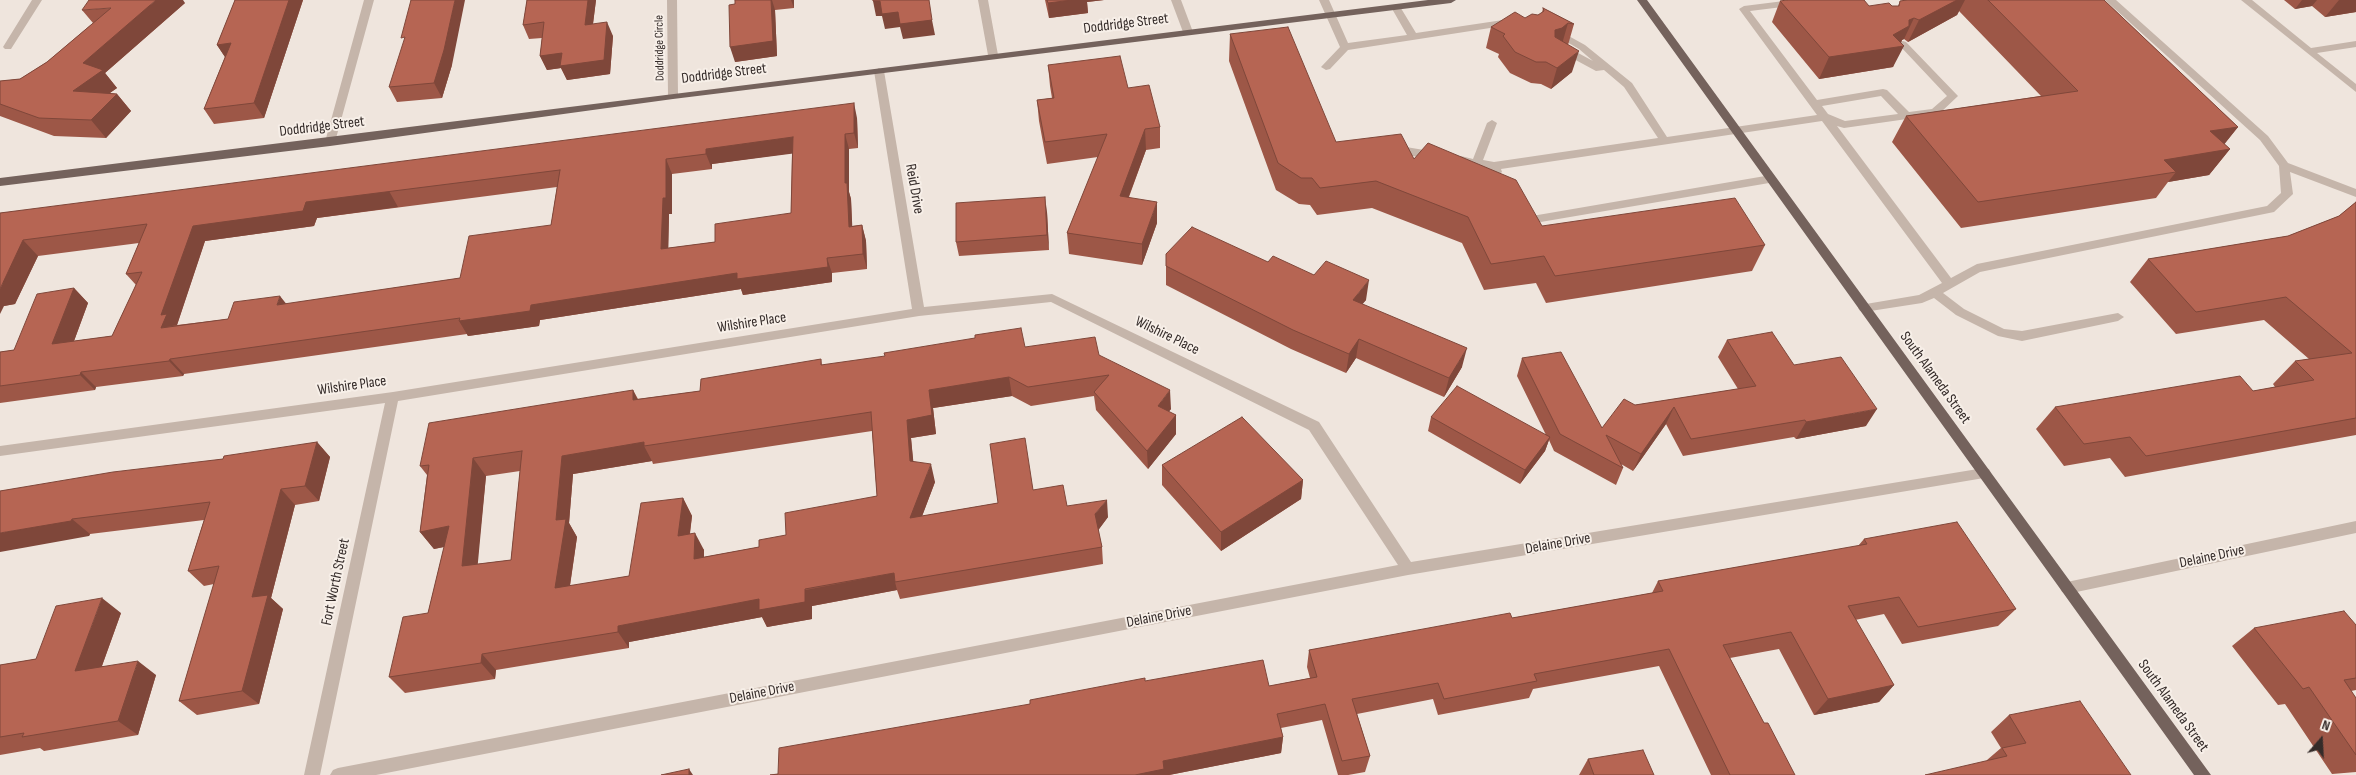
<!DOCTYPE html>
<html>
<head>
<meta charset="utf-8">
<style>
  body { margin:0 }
  #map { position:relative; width:2356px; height:775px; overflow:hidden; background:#efe5dd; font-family:"Sofia Sans Condensed",sans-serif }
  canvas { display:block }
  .north { position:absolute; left:2296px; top:715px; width:50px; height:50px; -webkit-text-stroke:4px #f7efe8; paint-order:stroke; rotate:19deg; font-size:14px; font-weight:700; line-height:20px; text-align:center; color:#342b29 }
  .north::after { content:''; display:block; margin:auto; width:18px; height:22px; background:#342b29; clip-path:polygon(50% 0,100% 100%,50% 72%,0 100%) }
</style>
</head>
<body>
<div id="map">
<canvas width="2356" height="775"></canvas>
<div class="north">N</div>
</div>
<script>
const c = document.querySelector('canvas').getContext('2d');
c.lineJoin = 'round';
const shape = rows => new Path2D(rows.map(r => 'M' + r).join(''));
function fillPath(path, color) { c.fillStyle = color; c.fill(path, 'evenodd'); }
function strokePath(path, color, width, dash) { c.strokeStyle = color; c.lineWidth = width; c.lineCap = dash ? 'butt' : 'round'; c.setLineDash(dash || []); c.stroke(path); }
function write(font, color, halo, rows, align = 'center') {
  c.font = font + ' "Sofia Sans Condensed",sans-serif'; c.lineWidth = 4; c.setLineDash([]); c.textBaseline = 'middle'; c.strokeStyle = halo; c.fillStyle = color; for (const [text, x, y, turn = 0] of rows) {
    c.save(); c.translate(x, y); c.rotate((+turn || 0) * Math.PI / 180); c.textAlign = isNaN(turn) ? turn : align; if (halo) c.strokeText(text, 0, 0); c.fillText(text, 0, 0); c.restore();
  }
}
const minor = shape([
  [32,0,42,0,11,49,5,49,3,47,32,0],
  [364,0,374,0,335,142,330,146,325,142,364,0],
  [667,0,677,0,678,96,673,99,668,96,667,0],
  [978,0,988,0,998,55,997,57,993,58,988,55,978,0],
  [1171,0,1181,0,1193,32,1191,34,1185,34,1183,32,1171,0],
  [1319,0,1329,0,1348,43,1407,35,1391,7,1396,4,1399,5,1416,33,1503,20,1516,25,1511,28,1503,26,1348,50,1330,69,1326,70,1321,67,1340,47,1319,0],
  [1792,0,1820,0,1815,3,1750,11,1817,100,1883,89,1887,90,1909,112,1932,109,1947,96,1900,46,1900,42,1903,41,1906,42,1958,96,1939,114,1935,115,1844,128,1837,126,1951,278,1977,264,2267,206,2281,193,2279,166,2260,140,2105,0,2116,0,2268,136,2288,163,2356,189,2356,197,2290,172,2293,194,2274,212,1980,272,1943,293,1964,309,2004,329,2022,331,2118,313,2124,317,2118,321,2022,341,1998,336,1956,315,1934,298,1922,303,1864,312,1860,311,1858,308,1860,305,1919,295,1942,283,1822,121,1501,169,1502,172,1497,176,1493,175,1490,169,1461,164,1456,160,1461,156,1473,159,1487,123,1492,120,1497,123,1483,160,1494,162,1658,138,1624,87,1604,70,1596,71,1559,51,1559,47,1567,47,1593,61,1579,49,1553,34,1551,32,1556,29,1585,45,1632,83,1667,137,1817,115,1739,9,1744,6,1792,0],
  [1881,96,1898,114,1845,121,1828,114,1822,106,1881,96],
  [2241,0,2252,0,2311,48,2356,41,2356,47,2317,53,2356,84,2356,92,2241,0],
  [879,68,884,71,924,307,1052,294,1319,422,1411,562,1984,468,1989,469,1991,473,1989,477,1984,478,1408,575,376,775,330,775,333,770,338,768,1398,565,1309,430,1051,302,919,316,398,401,320,775,304,775,385,403,0,456,0,446,393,392,912,309,874,71,879,68],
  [1394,145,1436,152,1441,156,1436,160,1390,152,1390,146,1394,145],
  [1771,175,1776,179,1775,182,1529,224,1525,223,1519,214,1525,210,1529,211,1532,216,1771,175],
  [2356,521,2356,533,2067,594,2062,592,2060,588,2062,584,2067,582,2356,521]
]);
const major = shape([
  [1428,0,1456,0,1451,3,673,99,330,146,0,186,0,178,1428,0],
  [1637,0,1647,0,2211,775,2194,775,1637,0]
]);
const wall = shape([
  [235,0,303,0,264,118,214,124,204,109,225,57,217,45],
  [527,0,596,0,593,24,613,36,610,74,567,80,561,68,547,70,540,56,542,38,529,39,523,25],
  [735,0,794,0,794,8,775,10,777,56,735,62],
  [1045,0,1104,0,1087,2,1088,13,1049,18],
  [1907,0,2104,0,2238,127,2224,144,2230,149,2209,175,2168,182,2156,198,1961,228,1892,142,1906,116,2041,96,1959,11,1957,15,1908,42,1904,39,1902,40,1893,67,1819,79,1772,22,1780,1,1869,6,1898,6,1900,1],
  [2284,0,2356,0,2356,12,2325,17,2312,6,2295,9],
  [185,3,105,73,117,88,110,93,117,94,131,111,106,138,54,136,0,116,0,81,20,79,47,62,93,23,82,10],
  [1543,8,1574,24,1568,45,1572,72,1551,89,1541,84,1531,83,1510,73,1498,57,1499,54,1486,48,1491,27,1538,15,1542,13],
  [1230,34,1336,142,1414,159,1542,226,1765,245,1752,271,1546,303,1536,283,1484,290,1462,243,1372,208,1317,215,1310,205,1299,204,1276,190,1229,61],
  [452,65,442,98,397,102,389,87],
  [1048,65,1128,88,1160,127,1160,148,1146,150,1129,197,1157,223,1142,265,1069,254,1067,233,1098,157,1047,164,1039,121,1037,100,1052,98,1050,86],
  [857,118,858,148,849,149,849,192,851,199,852,226,862,225,866,241,867,269,832,273,832,282,743,295,741,289,540,320,539,326,468,336,467,334,184,374,183,376,96,387,95,390,0,403,0,352,14,350,74,288,88,303,74,341,112,336,136,285,126,274,139,243,38,256,15,304,4,306,0,213],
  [792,153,791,213,715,242,668,248,669,214,672,214,672,174,712,169,712,164],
  [557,187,551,225,460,278,286,304,228,319,177,325,205,241,314,226,317,218],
  [2356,202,2356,435,2125,477,2110,458,2064,466,2036,429,2055,407,2253,391,2275,387,2273,384,2295,361,2309,359,2264,320,2176,334,2130,282,2148,259,2288,236,2339,216],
  [1047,212,1049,250,959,256,956,242],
  [1166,254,1268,262,1366,300,1362,304,1462,367,1444,397,1356,358,1346,373,1291,349,1166,285],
  [1727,340,1794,365,1866,426,1796,439,1794,437,1683,456,1666,424,1633,471,1621,464,1623,468,1616,485,1554,451,1549,440,1545,451,1520,484,1428,431,1431,417,1546,435,1517,376,1522,358,1602,428,1635,405,1738,389,1718,357],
  [1025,347,1099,355,1171,409,1168,412,1176,415,1176,434,1148,469,1096,410,1094,396,1031,406,1012,396,933,408,936,434,911,438,913,461,935,482,922,516,998,503,1033,490,1067,506,1108,517,1098,530,1102,547,1103,564,900,599,897,590,812,606,812,619,767,627,762,617,629,642,629,648,496,670,495,679,405,693,389,677,428,613,444,547,434,549,420,532,427,475,420,466,633,390,638,399,700,391,821,359,822,365],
  [872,431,877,496,759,547,704,557,704,550,690,534,692,516,683,498,629,576,570,586,577,537,569,523,573,474,652,461,653,464],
  [520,471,511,560,477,564,486,476],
  [317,442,330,457,319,501,295,505,271,598,283,609,259,704,197,715,179,701,214,584,204,586,188,571,204,520,90,534,89,536,0,491,223,459],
  [1162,465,1303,480,1301,499,1221,551,1162,485],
  [1864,539,2016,609,1998,626,1902,644,1884,614,1855,620,1894,685,1879,702,1814,715,1779,649,1730,658,1764,723,1795,775,1711,775,1659,666,1533,689,1529,698,1438,715,1433,699,1357,714,1370,756,1365,772,1348,775,1338,775,1322,720,1281,728,1283,737,1281,753,1169,775,770,775,778,774,1030,704,1145,681,1269,686,1310,678,1307,667,1309,650,1512,618,1652,593,1658,581,1858,546],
  [121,613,102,666,156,675,138,735,44,751,40,748,0,755,0,665,36,659],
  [2356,625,2356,690,2351,691,2356,698,2356,772,2332,774,2285,704,2278,705,2232,646,2254,628],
  [2009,715,2131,775,1987,760,2001,748,1991,732],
  [1588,759,1654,775,1579,775]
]);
const shadedWall = shape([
  [156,0,183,0,185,3,105,73,117,88,88,108,73,91,83,63],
  [289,0,303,0,264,118,254,103],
  [455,0,465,0,452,65,442,98,434,83],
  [588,0,596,0,591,39,585,25],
  [771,0,772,0,775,10,777,56,735,62,730,47],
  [791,0,794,0,794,8],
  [1071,0,1104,0,1087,2,1088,13,1049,18,1048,3],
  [1957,0,1965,0,1957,15,1908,42,1919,20],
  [2302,0,2317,0,2312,6,2295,9],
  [2339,0,2356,0,2356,12,2325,17],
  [873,1,880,1,898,12,932,20,935,35,903,39,900,27,885,29,882,16,876,16],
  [1914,18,1904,39,1902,40,1899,47,1904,46,1893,67,1819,79,1829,57,1909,20],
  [607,22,613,36,610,74,567,80,561,68,547,70,540,56],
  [1568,23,1562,44,1550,51,1555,30],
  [231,43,227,60,217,45],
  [1579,51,1572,72,1551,89,1557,68],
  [117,94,131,111,106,138,91,120],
  [854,103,857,118,858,148,854,133],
  [2238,127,2219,151,2230,149,2209,175,2168,182,2176,172,2164,160,2210,131],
  [1145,129,1146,150,1121,217,1120,196],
  [845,134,849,149,849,192,851,199,853,242,849,227,845,183],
  [793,137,797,153,712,164,712,169,706,154,706,149],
  [666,159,672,174,672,214,669,214,668,265,661,249,663,198],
  [389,191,398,207,317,218,314,226,205,241,177,325,161,328,161,315,193,226,306,202],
  [1045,197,1047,212,1049,250,1047,235],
  [1157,202,1157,223,1142,265,1142,244],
  [862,225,866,241,867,269,863,254],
  [23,240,38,256,15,304,4,306,0,314,0,289],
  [827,258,832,273,832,282,743,295,741,289,540,320,539,326,468,336,459,321,531,305],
  [1369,280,1366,300,1350,319,1353,300],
  [74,288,88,303,67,360,52,344],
  [280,296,292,311,277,305],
  [1359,339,1356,358,1346,373,1349,354],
  [1467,348,1462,367,1444,397,1449,378],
  [170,359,184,374,183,376,169,361],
  [81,372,96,387,95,390,80,375],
  [1009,377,1012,396,933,408,936,434,911,438,915,478,910,461,907,420,929,390],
  [633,390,642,409,633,400],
  [1170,390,1171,409,1158,425,1158,406],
  [1674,407,1666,424,1633,471,1641,454],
  [1877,409,1866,426,1796,439,1806,422],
  [1176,415,1176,434,1148,469,1147,451],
  [1550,437,1545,451,1520,484,1525,470],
  [317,442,330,457,319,501,305,486],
  [644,442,644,446,652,461,573,474,569,523,577,537,567,605,555,588,556,520,562,456],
  [473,458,486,476,476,583,462,566],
  [931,464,935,482,915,535,910,518],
  [1303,480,1301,499,1221,551,1221,532],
  [281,489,295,505,271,598,283,609,259,704,242,691,252,597],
  [683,498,692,516,687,554,678,536],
  [1107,500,1108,517,1097,532,1095,514],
  [72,519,90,534,89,536,0,552,0,533],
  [449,526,462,543,434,549,420,532],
  [695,533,704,550,704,576,694,559],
  [894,573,895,582,897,590,812,606,812,619,767,627,762,617,629,642,629,648,618,632,618,626],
  [102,598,121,613,95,685,75,671],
  [482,654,496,670,495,679,481,663],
  [138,661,156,675,138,735,118,721],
  [1894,685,1879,702,1814,715,1828,699],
  [1283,737,1281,753,1169,775,1135,775,1163,761],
  [689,769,693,775,689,775]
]);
const building = shape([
  [89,0,156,0,83,63,103,70,73,91,117,94,91,120,39,118,0,104,0,81,20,79,47,62,111,8,82,10,89,0],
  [235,0,289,0,254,103,204,109,231,43,217,45,235,0],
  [411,0,455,0,444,50,434,83,389,87,405,37,401,38,411,0],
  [527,0,588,0,585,25,607,22,604,60,560,66,562,53,540,56,544,22,523,25,527,0],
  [735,0,771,0,773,41,730,47,729,5,735,4,735,0],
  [873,0,929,0,932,20,900,24,898,12,882,14,880,1,873,1,873,0],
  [1047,0,1072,0,1048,3,1047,0],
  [1787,0,1864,0,1869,6,1889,3,1892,6,1899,6,1900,1,1907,0,1957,0,1919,20,1914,18,1909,20,1909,26,1893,35,1904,46,1829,57,1780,1,1787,0],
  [1988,0,2104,0,2238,127,2210,131,2230,149,2164,160,2176,172,1978,202,1906,116,2078,91,1988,0],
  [1543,8,1574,24,1568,23,1562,28,1555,30,1555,37,1579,51,1557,68,1546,62,1536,62,1515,52,1503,36,1505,34,1491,27,1515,12,1525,18,1532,14,1538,15,1544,11,1543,8],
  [1288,27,1336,142,1401,134,1414,159,1428,143,1516,180,1542,226,1735,198,1765,245,1555,276,1544,256,1491,264,1468,217,1376,181,1320,188,1312,178,1301,178,1278,163,1230,34,1288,27],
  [1120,56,1128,88,1149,85,1160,127,1145,129,1120,196,1157,202,1142,244,1067,233,1107,134,1045,142,1037,100,1054,98,1048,65,1120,56],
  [854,103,854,133,845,134,845,183,847,183,849,227,862,225,863,254,827,258,828,267,737,279,737,273,531,305,530,311,459,321,460,318,170,359,169,361,81,372,80,375,0,386,0,352,14,350,37,294,74,288,52,344,112,336,142,272,126,274,147,224,23,240,0,289,0,213,854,103],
  [793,137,791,213,715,224,715,242,661,249,663,198,666,198,666,159,706,154,706,149,793,137],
  [560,170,551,225,469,236,460,278,277,305,280,296,234,302,228,319,161,328,167,314,161,315,193,226,303,211,306,202,560,170],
  [1045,197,1047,235,956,242,956,203,1045,197],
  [2356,202,2356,418,2146,456,2130,437,2084,444,2055,407,2240,376,2253,391,2314,380,2295,361,2352,353,2286,297,2196,312,2148,259,2288,236,2339,216,2356,202],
  [1192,227,1268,262,1273,256,1314,275,1326,261,1369,280,1353,300,1467,348,1449,378,1359,339,1349,354,1293,330,1166,266,1166,254,1192,227],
  [1021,328,1025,347,1095,337,1099,355,1170,390,1158,406,1176,415,1147,451,1094,392,1109,375,1028,387,1009,377,929,390,932,415,907,420,910,461,931,464,910,518,998,503,990,444,1025,438,1033,490,1063,485,1067,506,1107,500,1095,514,1102,547,895,582,894,573,805,589,805,602,759,610,759,599,618,626,618,632,482,654,481,663,389,677,403,617,428,613,449,526,420,532,429,465,420,466,429,423,633,390,633,400,700,391,701,379,821,359,821,365,885,356,884,353,975,338,975,335,1021,328],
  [871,412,877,496,785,513,786,535,759,540,759,547,694,559,695,533,678,536,683,498,641,503,629,576,555,588,566,519,556,520,562,456,644,442,644,446,871,412],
  [522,451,511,560,462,566,473,458,522,451],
  [1772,332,1794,365,1841,357,1877,409,1806,422,1805,420,1691,439,1674,407,1641,454,1606,435,1623,468,1560,434,1522,358,1561,352,1602,428,1624,399,1635,405,1756,386,1727,340,1772,332],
  [1457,386,1550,437,1525,470,1431,417,1457,386],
  [1242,417,1303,480,1221,532,1162,465,1242,417],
  [317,442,305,486,281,489,252,597,268,595,242,691,179,701,219,566,188,571,210,502,72,519,71,521,0,533,0,491,113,472,223,459,224,456,317,442],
  [1957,522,2016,609,1918,627,1899,597,1848,606,1894,685,1828,699,1791,632,1723,645,1764,723,1768,723,1795,775,1730,775,1669,649,1534,674,1537,681,1444,699,1438,683,1352,699,1370,756,1342,761,1325,704,1277,714,1283,737,1163,761,1164,769,1135,775,770,775,778,774,779,748,1030,704,1030,700,1145,678,1145,681,1263,660,1269,686,1317,677,1309,650,1510,613,1512,618,1663,591,1658,581,1867,544,1864,539,1957,522],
  [102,598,75,671,138,661,118,721,22,737,24,733,0,737,0,665,36,659,56,606,102,598],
  [2344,611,2356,625,2356,678,2344,680,2356,698,2356,755,2309,687,2303,689,2254,628,2344,611],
  [2080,701,2131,775,1925,775,2007,756,2002,748,2026,743,2009,715,2080,701],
  [1643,750,1654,775,1594,775,1588,759,1643,750],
  [689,769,689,775,661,775,689,769]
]);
const farStreetnames = [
  ["Doddridge Circle",660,48,-91]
];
const streetNames = [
  ["Doddridge Street",1126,24,-7],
  ["Doddridge Street",724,74,-7],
  ["Doddridge Street",322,127,-7],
  ["Reid Drive",914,189,80],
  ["Wilshire Place",752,323,-9],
  ["Wilshire Place",1167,336,26],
  ["South Alameda Street",1935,378,54],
  ["Wilshire Place",352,386,-8],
  ["Delaine Drive",1558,544,-10],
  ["Delaine Drive",2212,557,-12],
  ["Fort Worth Street",336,582,-78],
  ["Delaine Drive",1159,617,-11],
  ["Delaine Drive",762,693,-11],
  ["South Alameda Street",2173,706,54]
];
fillPath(minor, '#c5b5aa');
fillPath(major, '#74625c');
fillPath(wall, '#9d5747');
fillPath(shadedWall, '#7f473a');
fillPath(building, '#b66553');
strokePath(building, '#7f473a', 1);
write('12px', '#342b29', '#f7efe8', farStreetnames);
write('15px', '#342b29', '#f7efe8', streetNames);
</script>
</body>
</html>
